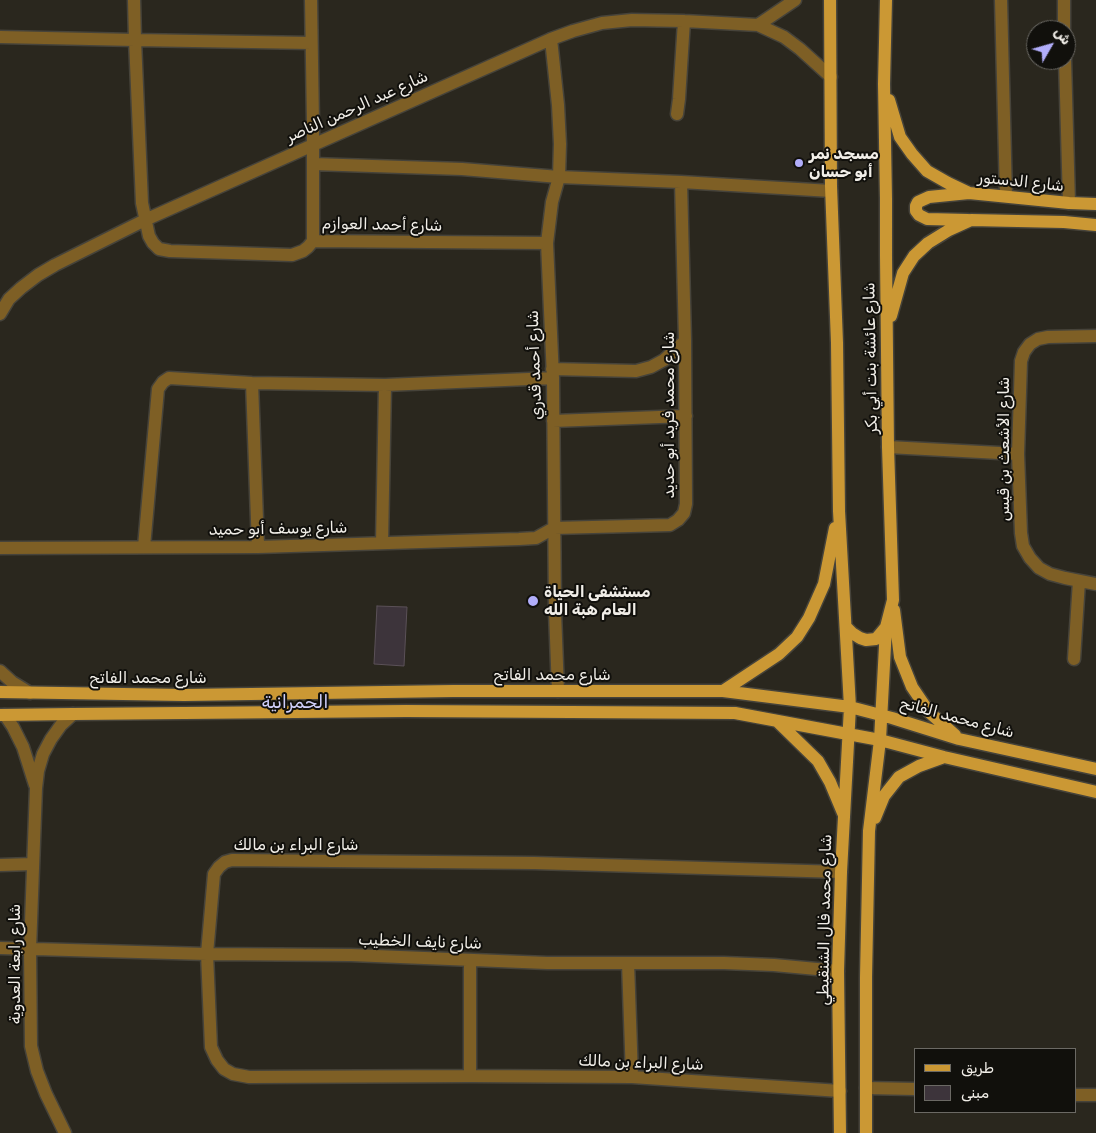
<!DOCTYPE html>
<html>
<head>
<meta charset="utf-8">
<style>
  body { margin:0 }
  #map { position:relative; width:1096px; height:1133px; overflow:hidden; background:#2a271e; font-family:Rubik,"Noto Naskh Arabic",sans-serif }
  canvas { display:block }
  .legend { position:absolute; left:914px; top:1048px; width:162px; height:65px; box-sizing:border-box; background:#11100c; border:1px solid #6b6964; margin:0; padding:6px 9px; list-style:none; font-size:15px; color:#f1eee8 }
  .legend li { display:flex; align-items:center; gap:10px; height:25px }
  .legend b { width:25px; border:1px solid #6b6964 }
  .north { position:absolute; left:1026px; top:20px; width:50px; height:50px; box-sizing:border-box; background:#11100c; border:1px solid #6b6964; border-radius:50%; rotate:52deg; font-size:14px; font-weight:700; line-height:20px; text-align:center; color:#f1eee8 }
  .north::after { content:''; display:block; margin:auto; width:18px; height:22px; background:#b1adfa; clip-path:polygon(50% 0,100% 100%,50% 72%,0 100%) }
</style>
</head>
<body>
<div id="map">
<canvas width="1096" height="1133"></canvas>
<ul class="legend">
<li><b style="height:6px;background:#cb9834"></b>طريق</li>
<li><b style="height:14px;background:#3d343b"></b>مبنى</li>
</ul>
<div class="north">ش</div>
</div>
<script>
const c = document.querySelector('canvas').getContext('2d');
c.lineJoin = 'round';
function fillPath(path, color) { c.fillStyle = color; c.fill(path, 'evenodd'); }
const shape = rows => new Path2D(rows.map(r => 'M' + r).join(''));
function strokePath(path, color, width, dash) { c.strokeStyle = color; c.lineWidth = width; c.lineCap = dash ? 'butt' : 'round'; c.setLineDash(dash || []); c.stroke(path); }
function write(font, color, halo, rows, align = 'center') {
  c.font = font + ' Rubik,"Noto Naskh Arabic",sans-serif'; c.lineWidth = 4; c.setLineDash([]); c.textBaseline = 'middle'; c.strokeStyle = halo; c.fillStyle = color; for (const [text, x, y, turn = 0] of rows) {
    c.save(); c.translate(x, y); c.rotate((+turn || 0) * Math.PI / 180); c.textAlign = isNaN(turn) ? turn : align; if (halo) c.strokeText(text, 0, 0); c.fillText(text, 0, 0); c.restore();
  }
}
const building = shape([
  [377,606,407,607,404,666,374,664,377,606]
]);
const minor = shape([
  [311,0,313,123,313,241,547,243],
  [1001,0,1006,196],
  [1064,0,1064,30],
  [758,25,795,0],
  [0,37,135,40,134,0],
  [551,39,558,105,560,144,559,177,552,202,547,243,553,378,555,612,558,691],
  [311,43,135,40,142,203,149,236,153,243,159,249,170,251,292,255,303,251,308,247,313,241],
  [1065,60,1069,203],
  [677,114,679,99,684,21],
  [313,164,462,169,559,177,681,182,831,191],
  [0,314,9,299,21,288,38,275,55,265,145,220,313,145,551,39,573,31,602,23,632,20,684,21,758,25,784,37,800,49,831,77],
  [1096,336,1048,337,1038,339,1030,344,1024,352,1021,361,1018,454,1021,533,1023,546,1030,558,1039,568,1050,574,1065,578,1096,584],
  [552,369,636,371,651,367,664,360,685,341],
  [252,383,258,547],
  [553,421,686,416],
  [888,447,1018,454],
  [382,543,385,385],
  [144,547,158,389,163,382,169,378,252,383,385,385,553,378],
  [0,548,258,547,519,539,536,538,554,528,670,525,678,520,684,513,686,504,685,341,681,182],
  [1074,659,1079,581],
  [0,671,12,682,30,693],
  [5,715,13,727,23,747,35,785],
  [0,865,33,864],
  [0,948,207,954,351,955,547,963,724,963,774,965,838,971],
  [470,961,470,1076],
  [628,963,632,1077],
  [866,1088,915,1089],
  [840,1091,632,1077,470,1076,249,1077,233,1074,224,1069,217,1060,211,1047,207,954,214,874,219,867,225,862,232,860,534,863,841,872],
  [1075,1095,1096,1095],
  [65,1133,46,1094,37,1071,31,1046,30,949,36,788,38,771,43,754,51,739,61,725,73,714]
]);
const major = shape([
  [830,0,831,186,837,343,839,511,850,707,841,872,838,971,840,1133],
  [889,100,900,137,912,154,927,171,948,183,969,193,1069,203,1096,204],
  [968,220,927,219,919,215,916,211,916,206,918,202,929,197,969,193],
  [891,316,903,273,914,256,928,243,949,230,971,220,1064,222,1096,225],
  [894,610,900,657,912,687,929,712,955,735],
  [846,627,852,633,860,638,866,640,876,639,886,627],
  [723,691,779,654,797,637,809,618,824,584,835,528],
  [0,692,184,695,453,691,723,691,850,707,892,718,959,739,1096,769],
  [0,715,73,714,406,711,735,713,880,740,944,757,1096,792],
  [777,721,818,761,830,782,843,813],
  [875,818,884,796,899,777,919,766,944,757],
  [866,1133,866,977,869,831,880,740,886,627,893,600,888,447,886,256,886,199,884,84,886,0]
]);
const markers = [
  [799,163,5,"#b1adfa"],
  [533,601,6,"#b1adfa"]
];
const streetNames = [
  ["شارع عبد الرحمن الناصر",357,107,-24],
  ["شارع الدستور",1021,182,6],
  ["شارع أحمد العوازم",382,225,1],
  ["شارع عائشة بنت أبي بكر",871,358,-91],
  ["شارع أحمد قدري",535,365,-92],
  ["شارع محمد فريد أبو حديد",669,415,-90],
  ["شارع الأشعث بن قيس",1004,449,-90],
  ["شارع يوسف أبو حميد",278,529,-1],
  ["شارع محمد الفاتح",552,675],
  ["شارع محمد الفاتح",148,678],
  ["شارع محمد الفاتح",957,718,15],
  ["شارع البراء بن مالك",296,845],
  ["شارع محمد فال الشنقيطي",825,920,-89],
  ["شارع نايف الخطيب",420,942,2],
  ["شارع رابعة العدوية",15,964,-90],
  ["شارع البراء بن مالك",641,1063,2]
];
const poiNames = [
  ["مسجد نمر",809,154],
  ["أبو حسان",809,172],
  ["مستشفى الحياة",544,592],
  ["العام هبة الله",544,610]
];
const neighbourhoodNames = [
  ["الحمرانية",295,703]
];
fillPath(building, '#3d343b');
strokePath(building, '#5b5158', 1);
strokePath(minor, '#46433a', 15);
strokePath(major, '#46433a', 15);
strokePath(minor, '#7e5f25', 12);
strokePath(major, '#cb9834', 12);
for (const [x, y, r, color] of markers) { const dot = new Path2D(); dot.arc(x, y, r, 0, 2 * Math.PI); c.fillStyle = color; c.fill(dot); strokePath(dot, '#11100c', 2); }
write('16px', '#f1eee8', '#11100c', streetNames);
write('bold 16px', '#f1eee8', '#11100c', poiNames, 'left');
write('18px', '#d0cffa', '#11100c', neighbourhoodNames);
</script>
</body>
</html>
